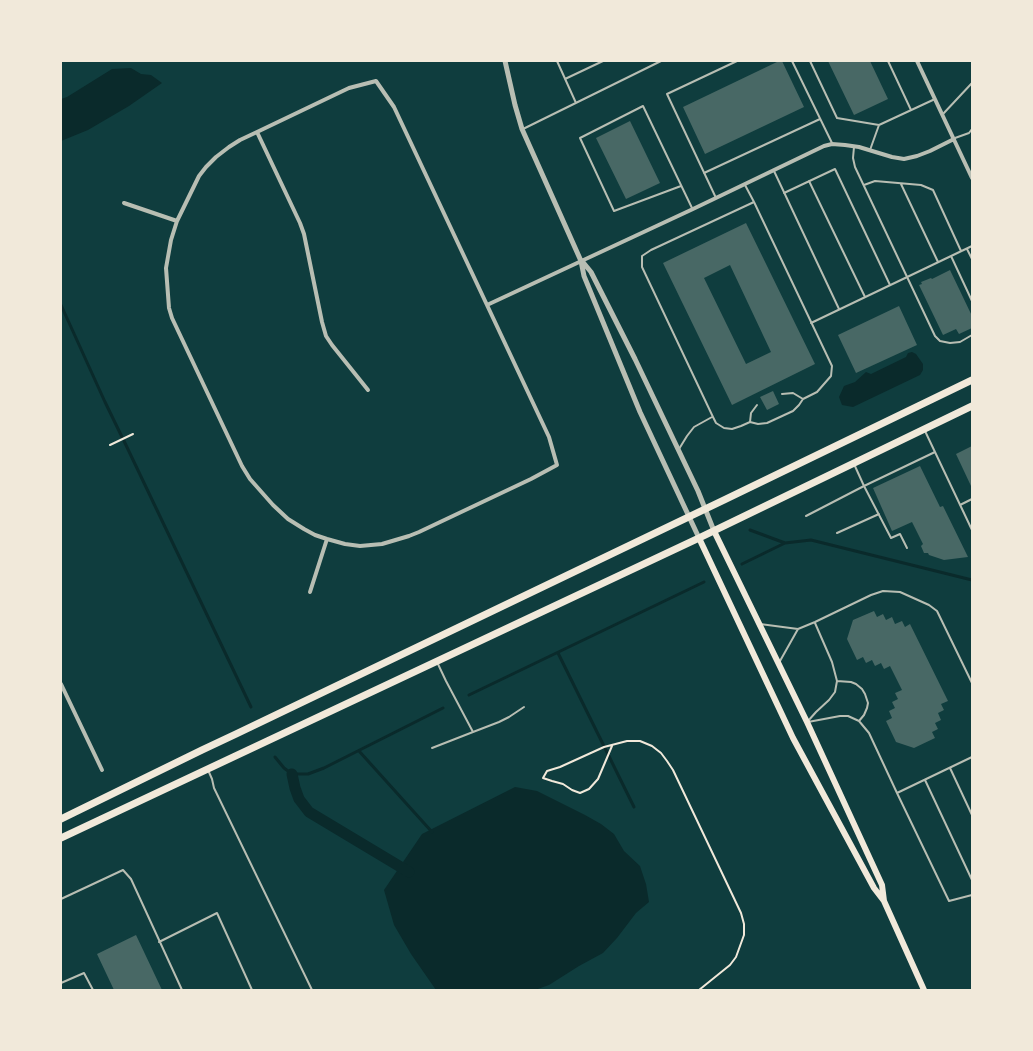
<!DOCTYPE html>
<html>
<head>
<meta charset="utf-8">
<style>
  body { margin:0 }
  #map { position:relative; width:1033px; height:1051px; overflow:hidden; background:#0f3d3e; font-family:"PT Sans",sans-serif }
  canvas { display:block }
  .frame { position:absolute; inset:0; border:62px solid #f1e9da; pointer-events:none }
</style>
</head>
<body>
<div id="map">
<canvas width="1033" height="1051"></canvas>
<div class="frame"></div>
</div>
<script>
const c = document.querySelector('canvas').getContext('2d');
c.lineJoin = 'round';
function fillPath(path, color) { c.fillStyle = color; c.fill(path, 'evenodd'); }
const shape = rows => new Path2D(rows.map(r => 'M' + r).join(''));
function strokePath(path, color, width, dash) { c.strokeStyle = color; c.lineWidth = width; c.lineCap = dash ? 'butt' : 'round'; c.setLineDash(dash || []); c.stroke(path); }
const water = shape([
  [131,68,141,74,151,75,162,83,129,106,88,130,61,141,61,99,67,97,112,69],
  [912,352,916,354,923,364,923,370,920,375,853,407,842,405,839,397,844,386,855,382,866,372,871,374,906,357,908,353],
  [515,787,537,791,585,815,601,824,614,834,624,851,640,866,646,884,649,902,636,913,617,938,603,953,579,966,549,985,535,990,436,990,411,954,394,925,384,890,422,834]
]);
const stream = shape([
  [61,305,105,402,122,437],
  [124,441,251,707],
  [750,530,785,543],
  [742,564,785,543,811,540,972,580],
  [558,653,634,807],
  [469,695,704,582],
  [359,751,432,832],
  [275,757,284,768,292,774,308,774,324,768,443,708]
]);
const canal = shape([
  [292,774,295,788,299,799,309,812,409,872]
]);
const building = shape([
  [779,61,782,61,804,107,705,154,683,107],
  [828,61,870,61,888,99,854,115],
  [630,121,660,183,626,199,596,138],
  [746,223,815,364,732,405,663,263],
  [730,265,771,352,746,364,704,278],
  [950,270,972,316,972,322,971,322,972,328,959,334,956,329,943,335,919,285,922,284,921,282,931,278,932,279],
  [899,306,917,345,856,373,838,335],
  [773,391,779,404,767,410,760,397],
  [972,446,972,485,971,486,956,454],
  [920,466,940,507,943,506,968,557,944,560,929,555,928,553,924,553,921,546,923,544,912,522,892,531,873,488],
  [874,611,877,617,883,614,886,620,892,617,895,624,902,621,905,627,910,624,948,701,941,704,944,710,938,713,941,720,935,723,938,729,932,732,935,738,914,748,896,742,886,721,892,718,889,711,895,708,892,702,898,699,895,693,902,690,890,666,884,669,881,663,875,666,872,660,866,663,863,657,857,660,847,639,853,620],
  [136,935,162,990,114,990,97,954]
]);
const path = shape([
  [110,445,133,434],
  [612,746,598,779,589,789,580,793,572,790,563,784,552,781,543,778,547,771,560,767,604,747,627,741,640,741,652,746,661,753,667,761,673,770,741,913,744,924,744,935,736,957,730,965,699,990]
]);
const service = shape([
  [557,61,576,103],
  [792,61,832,143],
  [810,61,837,118,879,125],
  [888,61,911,110],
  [565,79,603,61],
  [943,114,972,83],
  [523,129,661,61],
  [955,138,969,133,972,129],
  [854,147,853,158,855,167,935,336,940,341,950,343,960,342,972,335],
  [870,150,879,125,935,99],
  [774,171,839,309],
  [704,173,820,119],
  [809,181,865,297],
  [901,184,938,262],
  [745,185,754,202,832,366,831,376,817,392,803,399,799,405,793,411,767,423,758,424,750,422,741,426,732,429,724,428,716,423,713,417,642,267,642,256,651,250,754,202],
  [864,185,875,181,921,185,933,190,961,251],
  [681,186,614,211,580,138,643,106,692,208],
  [784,193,835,169,890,285],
  [716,198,667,94,737,61],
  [967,249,972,259],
  [951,256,972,301],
  [811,323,972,246],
  [782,394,793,393,803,399],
  [750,422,751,413,757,405],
  [925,431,972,530],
  [679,449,687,436,694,427,712,417],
  [854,464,864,486,891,538,900,534,907,548],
  [960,505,972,499],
  [806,516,864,486,935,452],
  [837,533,879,514],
  [760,624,798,629,815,622,871,595,883,591,900,592,929,605,937,611,972,683],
  [780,661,798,629],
  [437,662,446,681,473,732,499,722,509,717,524,707],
  [837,681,851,682,856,684,862,689,865,694,868,703,867,708,864,715,859,721],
  [808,721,816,712,829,700,835,692,837,681,832,662,815,623],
  [808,722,840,716,848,716,859,721,869,733,897,793,972,757],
  [432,748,473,732],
  [950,768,972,815],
  [208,770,212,779,214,788,312,990],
  [925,780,972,880],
  [897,793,949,901,972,895],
  [61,899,123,870,131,879,182,990],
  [159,942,217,913,252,990],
  [61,983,84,973,93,990]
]);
const minor = shape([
  [917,61,972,178],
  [376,81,394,107,549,437,557,465,531,479,419,532,409,536,382,544,360,546,345,544,327,539,315,535,304,529,288,519,273,505,250,479,242,466,172,318,169,308,166,268,171,240,177,221,199,176,206,167,216,157,229,147,240,140,257,132,349,88,376,81],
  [257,132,300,223,304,234,322,322,326,336,332,345,368,390],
  [124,203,177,221],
  [487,305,693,209,824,146,832,144,845,145,859,147,892,157,904,159,917,156,930,151,954,139],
  [310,592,327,539],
  [61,684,102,770]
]);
const tertiary = shape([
  [505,61,515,105,522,129,581,261,584,276,640,412,699,538],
  [582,261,591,272,635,359,698,491,714,531]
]);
const secondary = shape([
  [714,531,807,722,882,885,884,901],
  [699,538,793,738,874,888,884,901,924,990]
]);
const primary = shape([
  [61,819,202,750,236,734,724,500,972,380],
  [61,838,699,538,972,406]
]);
fillPath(water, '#0a2a2b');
strokePath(stream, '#0a2a2b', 3);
strokePath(canal, '#0a2a2b', 11);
fillPath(building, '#486865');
strokePath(path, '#f1e9da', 2);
strokePath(service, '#b8beb3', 2);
strokePath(minor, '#b8beb3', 4);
strokePath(tertiary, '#b8beb3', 5);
strokePath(secondary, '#f1e9da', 6);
strokePath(primary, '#f1e9da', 7);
</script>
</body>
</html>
